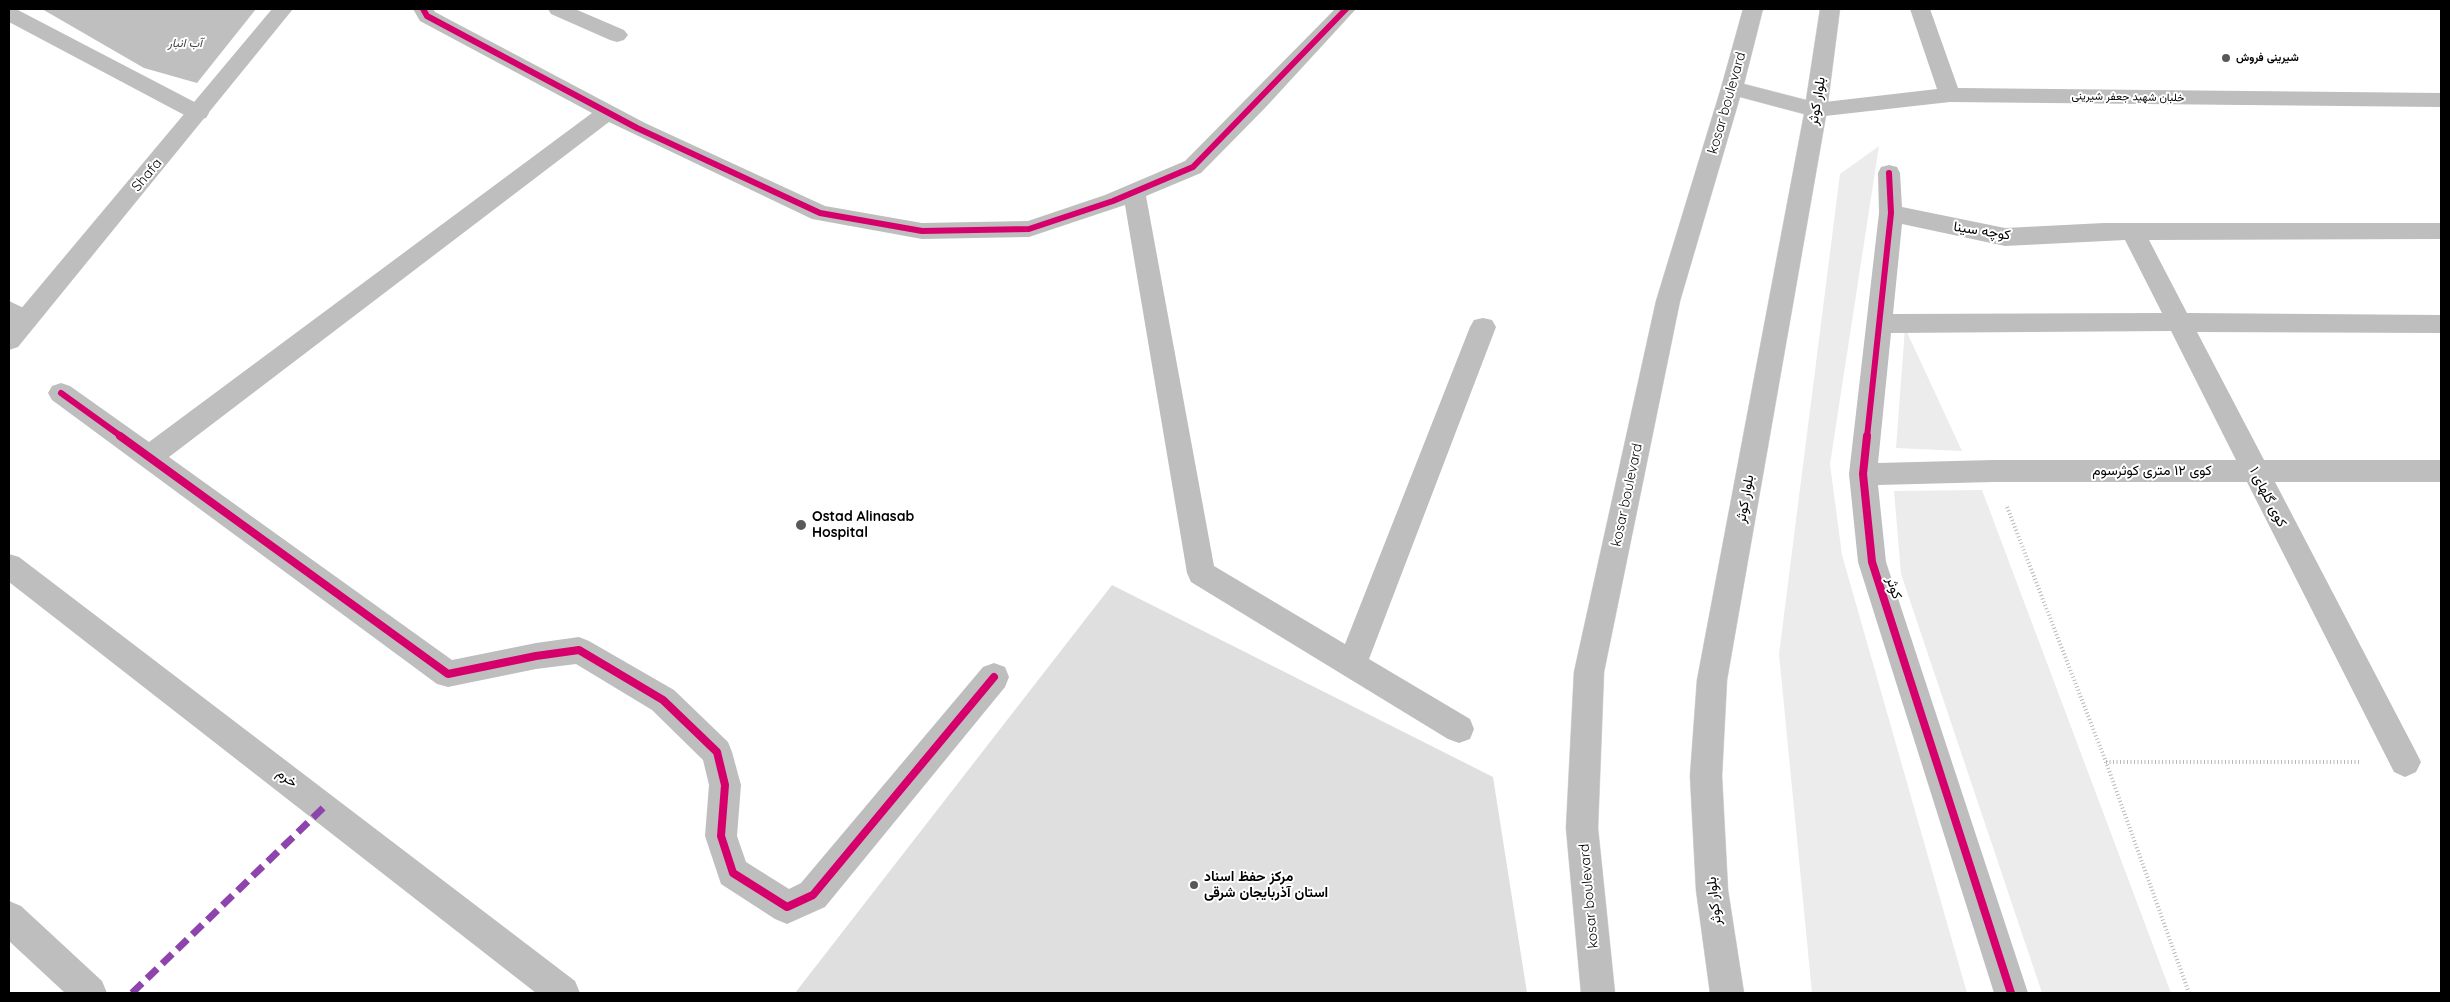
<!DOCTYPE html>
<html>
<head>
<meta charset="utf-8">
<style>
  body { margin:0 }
  #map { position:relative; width:2450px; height:1002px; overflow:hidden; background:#fff; font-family:Quicksand,sans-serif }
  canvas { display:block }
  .frame { position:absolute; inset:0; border:10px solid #000; pointer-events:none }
</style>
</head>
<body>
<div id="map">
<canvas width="2450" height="1002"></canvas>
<div class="frame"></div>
</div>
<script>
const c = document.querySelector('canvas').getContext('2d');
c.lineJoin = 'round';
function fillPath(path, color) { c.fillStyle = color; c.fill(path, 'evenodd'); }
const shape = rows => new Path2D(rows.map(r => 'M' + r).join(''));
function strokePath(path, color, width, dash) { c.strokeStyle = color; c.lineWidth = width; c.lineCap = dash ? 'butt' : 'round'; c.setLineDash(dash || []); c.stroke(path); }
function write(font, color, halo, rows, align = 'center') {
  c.font = font + ' Quicksand,Vazirmatn,sans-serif'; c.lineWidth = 4; c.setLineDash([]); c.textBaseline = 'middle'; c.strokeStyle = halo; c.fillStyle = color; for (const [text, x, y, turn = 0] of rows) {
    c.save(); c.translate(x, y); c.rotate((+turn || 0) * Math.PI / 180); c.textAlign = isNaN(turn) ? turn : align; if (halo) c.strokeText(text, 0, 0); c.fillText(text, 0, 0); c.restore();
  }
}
const green = shape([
  [1879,146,1830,464,1842,555,1967,993,1812,993,1779,654,1840,174],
  [1905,328,1962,451,1896,448],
  [1982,490,2171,993,2042,993,1901,574,1894,491]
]);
const water = shape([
  [42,9,256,9,197,83,144,68]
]);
const building = shape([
  [1112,585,1493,777,1527,993,795,993]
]);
const path = shape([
  [2007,507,2106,762,2189,993],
  [2106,762,2360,762]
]);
const minor = shape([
  [9,9,16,9,206,108,209,113,206,118,198,120,190,118,9,22,9,9],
  [413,9,433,9,435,12,645,123,825,206,922,223,1028,221,1105,195,1185,161,1335,9,1356,9,1265,108,1201,173,1146,196,1214,566,1345,644,1470,327,1474,320,1483,318,1492,320,1496,327,1369,659,1470,719,1474,729,1470,739,1459,743,1448,739,1191,582,1187,573,1125,205,1029,237,922,239,812,219,609,122,169,457,452,660,536,643,579,637,589,641,674,690,728,742,732,752,741,785,737,836,746,862,789,889,801,883,983,667,994,663,1005,667,1009,677,1005,687,825,907,787,924,775,919,721,884,705,836,709,785,703,760,652,710,576,664,536,669,448,687,437,684,52,400,48,393,52,386,61,383,70,386,149,442,592,113,420,21,413,9],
  [548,9,575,9,624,30,628,35,624,40,617,42,610,40,551,14,548,9],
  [1889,165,1897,167,1900,173,1902,207,2005,228,2104,223,2441,223,2441,239,2149,240,2187,313,2441,315,2441,333,2197,332,2264,460,2441,460,2441,482,2275,482,2416,752,2421,762,2416,772,2405,777,2394,772,2247,482,1993,482,1878,485,1886,562,2028,993,1994,993,1858,562,1849,474,1879,213,1878,173,1881,167,1889,165],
  [1902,224,2005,246,2125,240,2162,313,1893,314,1902,224],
  [2171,331,2236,460,1993,460,1878,463,1891,333,2171,331],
  [9,301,34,313,37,320,34,327,25,329,9,322,9,301],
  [9,554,19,557,575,981,580,993,536,993,9,582,9,554],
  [9,901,21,906,102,981,107,993,65,993,9,941,9,901]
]);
const tertiary = shape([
  [272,9,293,9,18,347,9,350,9,323,272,9],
  [1910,9,1930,9,1958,88,2441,93,2441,107,1950,102,1816,117,1808,115,1805,110,1808,105,1816,103,1937,89,1910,9]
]);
const primary = shape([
  [1743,9,1763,9,1744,84,1806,100,1820,9,1840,9,1827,110,1727,680,1722,776,1728,890,1744,993,1710,993,1696,890,1690,776,1697,680,1804,114,1740,97,1680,301,1604,672,1598,828,1615,993,1581,993,1566,828,1574,672,1656,301,1721,88,1743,9]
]);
const quiet = shape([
  [132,993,324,807]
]);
const cyclewayFar1 = shape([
  [423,9,427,16,637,128,820,213,922,231,1029,229,1113,201,1193,167,1346,9],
  [61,393,122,437],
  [1867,437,1891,213,1889,173]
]);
const cycleway = shape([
  [120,436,448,674,536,656,579,650,663,700,717,752,725,785,721,836,733,873,787,907,813,895,994,677],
  [1867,436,1863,474,1872,562,2011,993]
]);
const markers = [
  [2226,58,5,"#595959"],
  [801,525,6,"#595959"],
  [1194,885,5,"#595959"]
];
const farPoinames = [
  ["شیرینی فروش",2236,58]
];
const farStreetnames = [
  ["خلبان شهید جعفر شیرینی",2128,97,1]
];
const farWaternames = [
  ["آب انبار",185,43]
];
const streetNames = [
  ["بلوار کوثر",1817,101,-81],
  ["kosar boulevard",1727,103,-74],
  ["Shafa",147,175,-50],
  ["کوچه سینا",1982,231,9],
  ["کوی ۱۲ متری کوثرسوم",2152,471],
  ["kosar boulevard",1627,495,-78],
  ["کوی گلهای ۱",2268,497,63],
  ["بلوار کوثر",1745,499,-80],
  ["کوثر",1894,588,72],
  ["خرم",287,778,37],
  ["kosar boulevard",1589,896,-95],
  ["بلوار کوثر",1714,901,-96]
];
const poiNames = [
  ["Ostad Alinasab",812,517],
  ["Hospital",812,533],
  ["مرکز حفظ اسناد",1204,877],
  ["استان آذربایجان شرقی",1204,893]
];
fillPath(green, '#ececec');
fillPath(water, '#bfbfbf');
fillPath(building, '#dfdfdf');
strokePath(primary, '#dbdbdb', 1);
strokePath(path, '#b9b9b9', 4, [1, 2.5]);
fillPath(minor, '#bebebe');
fillPath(tertiary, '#bebebe');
fillPath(primary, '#bebebe');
strokePath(quiet, '#8e44ad', 7, [14, 7]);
strokePath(cyclewayFar1, '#d6006c', 6);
strokePath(cycleway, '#d6006c', 8);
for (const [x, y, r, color] of markers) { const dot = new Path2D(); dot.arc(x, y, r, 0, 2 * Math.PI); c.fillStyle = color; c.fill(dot); strokePath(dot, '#fff', 2); }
write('bold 11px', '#000', '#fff', farPoinames, 'left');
write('11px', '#000', '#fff', farStreetnames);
write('italic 12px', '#444', '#fff', farWaternames);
write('14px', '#000', '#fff', streetNames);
write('bold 14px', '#000', '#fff', poiNames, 'left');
</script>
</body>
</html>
